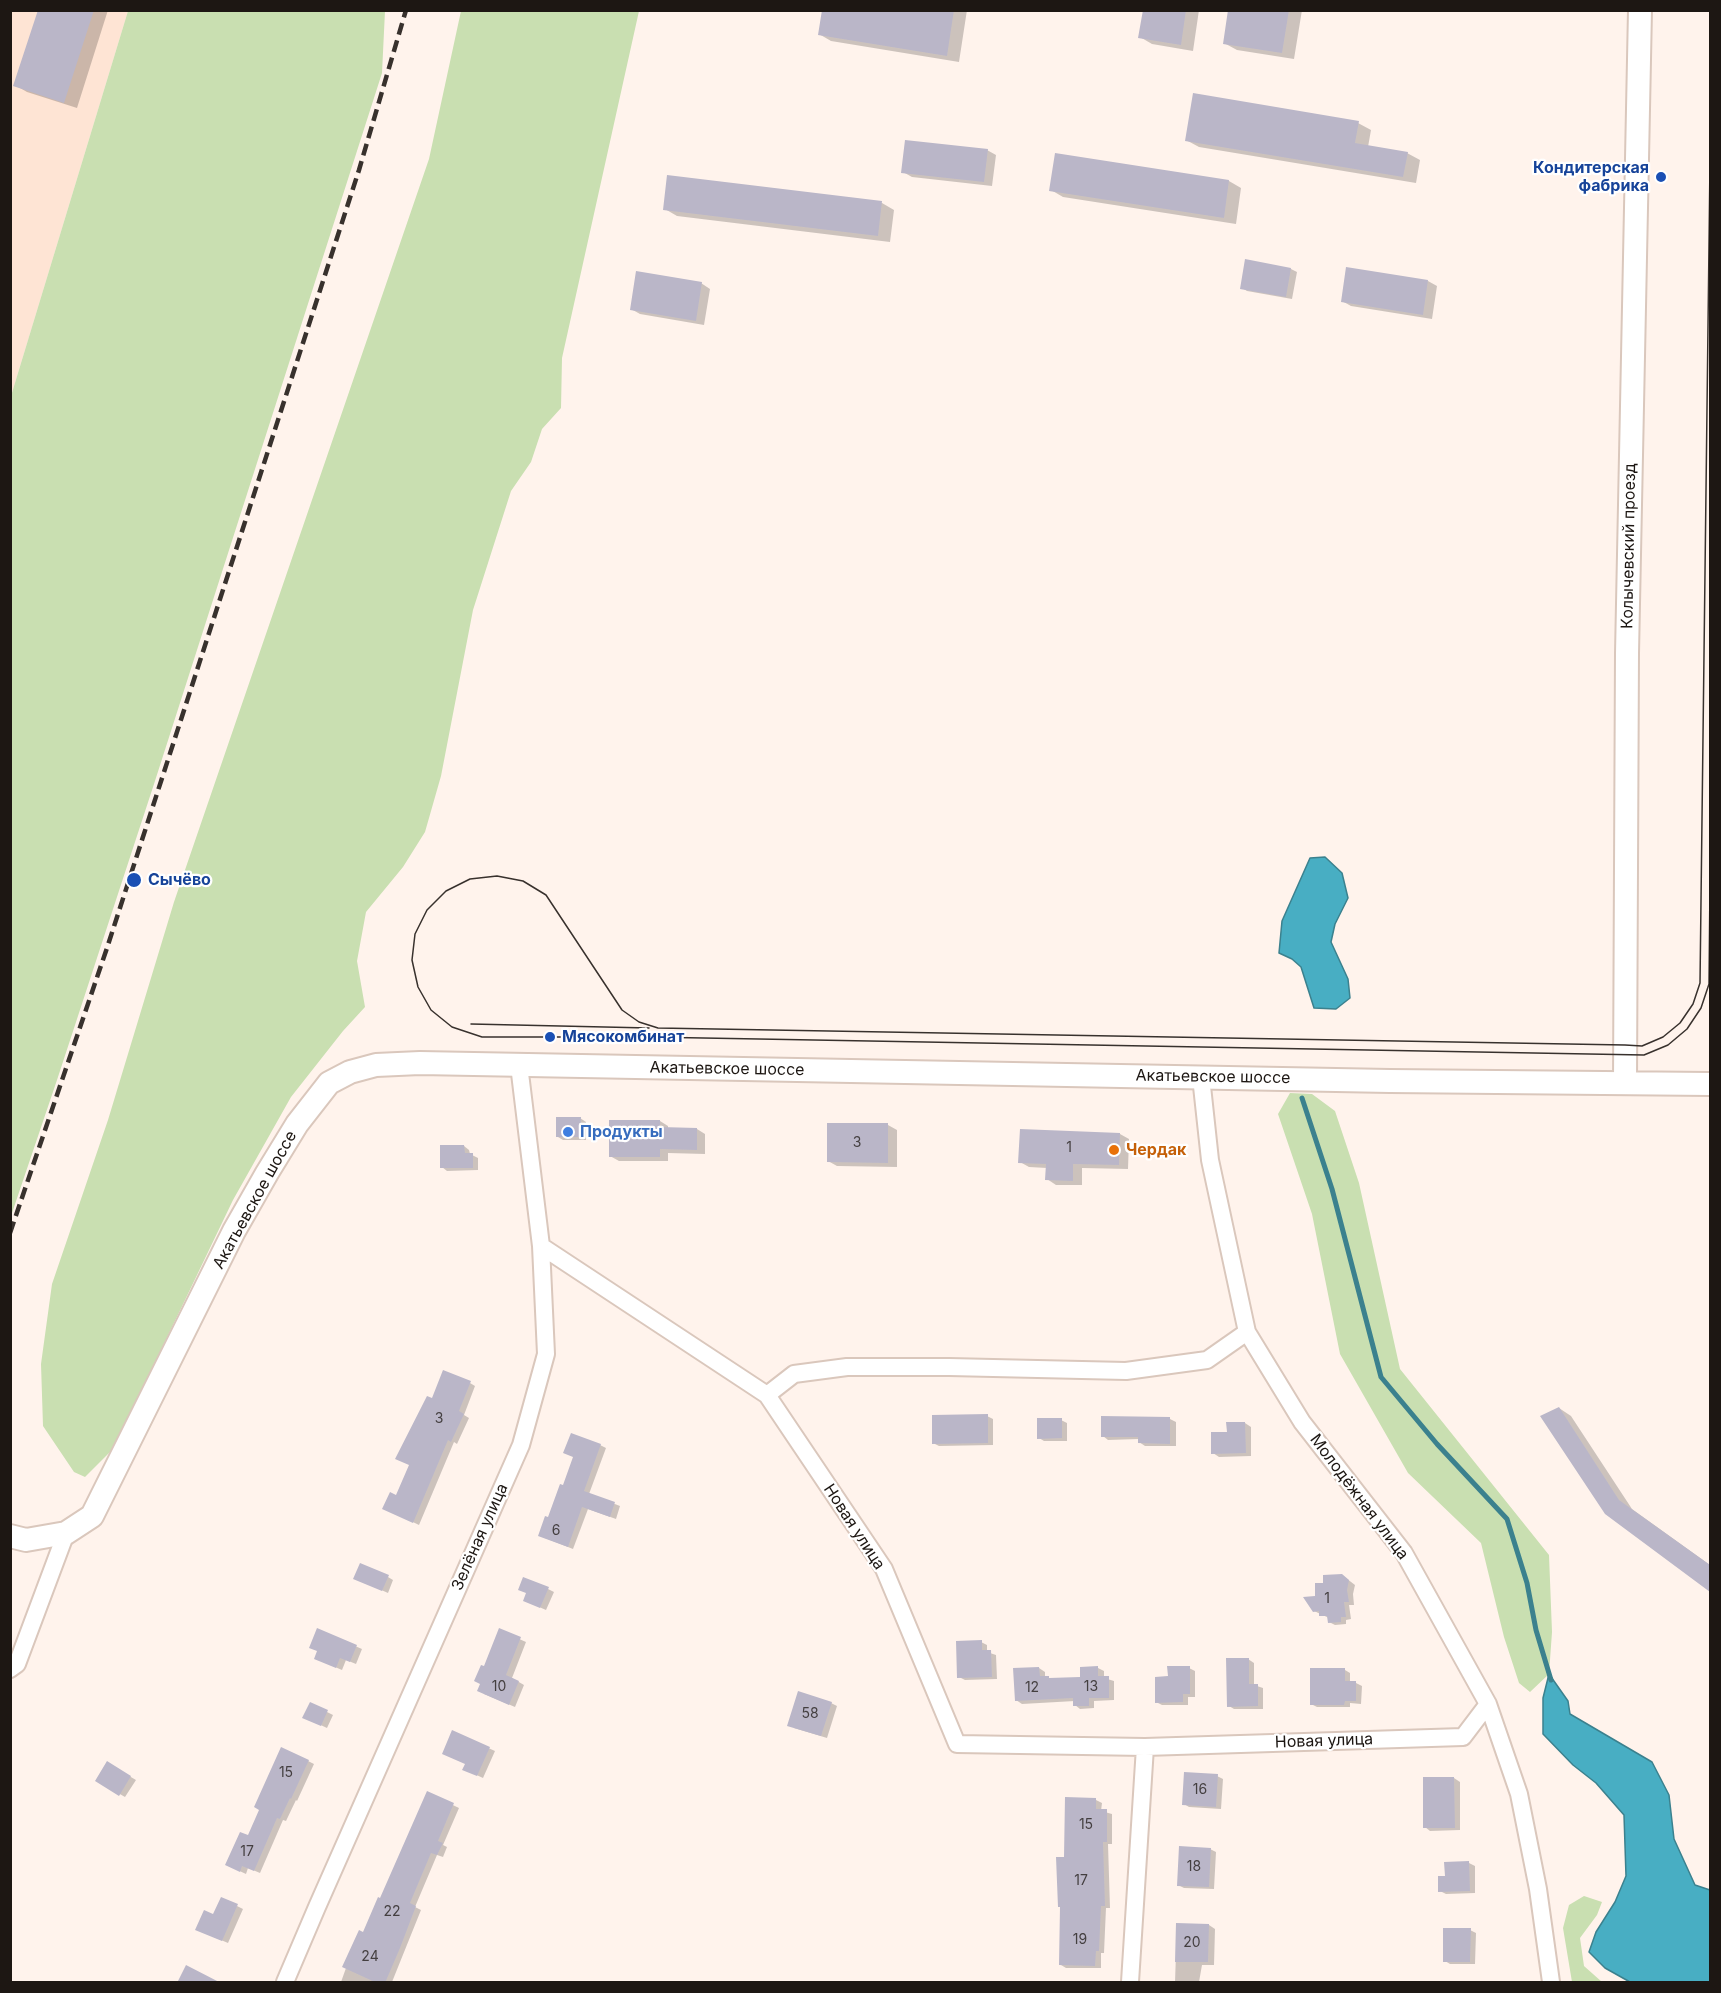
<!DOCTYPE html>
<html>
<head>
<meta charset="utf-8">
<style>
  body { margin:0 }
  #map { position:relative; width:1721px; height:1993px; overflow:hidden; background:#fff3ec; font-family:Inter,sans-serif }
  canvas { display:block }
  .frame { position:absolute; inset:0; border:12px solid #1d1713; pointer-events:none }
</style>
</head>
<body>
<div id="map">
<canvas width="1721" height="1993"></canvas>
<div class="frame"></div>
</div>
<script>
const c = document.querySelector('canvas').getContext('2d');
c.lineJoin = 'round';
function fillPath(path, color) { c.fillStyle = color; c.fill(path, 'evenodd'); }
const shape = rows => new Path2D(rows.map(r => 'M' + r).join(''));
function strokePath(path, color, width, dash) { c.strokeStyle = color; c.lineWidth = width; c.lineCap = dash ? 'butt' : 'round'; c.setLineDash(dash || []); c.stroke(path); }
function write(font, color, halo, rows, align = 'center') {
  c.font = font + ' Inter,sans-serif'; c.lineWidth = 4.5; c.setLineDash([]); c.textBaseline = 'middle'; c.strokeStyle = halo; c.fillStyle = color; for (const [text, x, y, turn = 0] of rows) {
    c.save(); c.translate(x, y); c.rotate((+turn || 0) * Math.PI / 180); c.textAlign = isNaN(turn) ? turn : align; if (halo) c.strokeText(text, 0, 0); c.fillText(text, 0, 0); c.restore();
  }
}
const built = shape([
  [11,11,128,11,11,396]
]);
const green = shape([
  [128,11,385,11,382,73,154,784,57,1080,11,1216,11,396],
  [461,11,639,11,562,358,561,408,542,429,531,462,511,491,473,610,441,776,425,832,403,867,366,912,357,961,365,1007,343,1031,291,1097,233,1200,114,1448,85,1477,74,1472,43,1426,41,1364,52,1284,108,1120,174,902,429,159],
  [1290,1093,1312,1094,1335,1111,1359,1183,1400,1369,1549,1555,1552,1632,1549,1674,1530,1692,1519,1683,1504,1637,1481,1543,1408,1473,1340,1354,1312,1214,1278,1114],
  [1584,1896,1602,1902,1597,1915,1580,1938,1584,1966,1602,1982,1572,1982,1563,1928,1569,1905]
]);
const water = shape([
  [1325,857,1342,873,1348,898,1335,924,1331,942,1348,979,1350,998,1336,1009,1314,1008,1301,967,1292,959,1279,953,1282,921,1310,858,1325,857],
  [1549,1674,1568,1701,1570,1714,1652,1762,1669,1795,1674,1839,1695,1885,1710,1890,1710,1982,1630,1982,1605,1968,1589,1952,1596,1932,1615,1902,1626,1876,1624,1815,1596,1783,1573,1765,1543,1734,1543,1698,1549,1674]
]);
const shadow = shape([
  [39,10,108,10,77,108,27,92,15,85],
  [823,10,967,10,959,62,831,41,819,34],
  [1144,10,1199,10,1193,51,1152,44,1140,37],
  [1229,10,1302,10,1294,59,1237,50,1224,43],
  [1358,123,1371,130,1368,147,1407,153,1420,160,1416,183,1199,147,1186,140],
  [987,150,996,155,992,186,912,177,903,172],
  [1056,155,1229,181,1241,188,1236,224,1063,197,1051,190],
  [882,203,894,210,890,242,677,216,665,209],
  [1247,261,1291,269,1297,272,1292,299,1247,291,1242,288],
  [1428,281,1437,286,1432,319,1351,306,1342,301],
  [701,283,710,289,704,325,640,314,631,309],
  [580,1118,586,1122,586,1140,563,1140,558,1137],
  [660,1121,668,1126,668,1128,697,1129,705,1134,705,1154,668,1153,668,1161,619,1161,610,1156],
  [828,1124,888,1125,897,1130,897,1167,837,1166,828,1161],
  [1120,1134,1129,1139,1128,1169,1082,1168,1082,1185,1056,1185,1047,1179,1047,1168,1029,1167,1020,1162],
  [464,1146,469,1150,470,1154,478,1158,478,1170,447,1171,442,1167],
  [470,1383,475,1386,464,1415,469,1418,457,1444,454,1442,419,1525,390,1511,411,1465,432,1400],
  [1559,1408,1571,1416,1632,1509,1710,1565,1710,1590,1606,1513],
  [987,1416,993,1419,993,1445,939,1446,933,1443],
  [1170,1419,1176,1422,1176,1446,1145,1446,1139,1442,1139,1439,1108,1440,1103,1436],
  [1061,1420,1067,1423,1067,1441,1044,1441,1039,1438],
  [1245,1423,1251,1427,1251,1456,1219,1457,1213,1453,1228,1433],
  [600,1445,606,1448,589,1494,620,1506,616,1519,588,1509,573,1549,545,1538,549,1519,564,1487],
  [1342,1575,1355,1585,1353,1594,1354,1605,1349,1605,1351,1619,1346,1620,1346,1624,1335,1625,1329,1622,1329,1618,1314,1611,1317,1598,1325,1584],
  [388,1577,393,1580,388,1593,361,1581],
  [548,1589,554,1592,546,1610,530,1603,527,1593],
  [318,1630,362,1649,356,1664,346,1660,342,1670,321,1661,319,1652],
  [499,1630,526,1642,512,1678,524,1685,515,1707,484,1694,481,1685],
  [981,1642,987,1645,987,1652,996,1655,997,1679,965,1680,959,1677],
  [1248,1659,1254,1663,1254,1685,1263,1688,1263,1709,1234,1709,1229,1706],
  [1039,1668,1045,1672,1045,1677,1052,1679,1082,1679,1098,1668,1104,1671,1104,1678,1114,1681,1114,1700,1094,1701,1094,1708,1080,1709,1075,1705,1075,1701,1022,1704,1016,1700],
  [1189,1668,1195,1671,1195,1697,1188,1697,1188,1705,1162,1705,1156,1702,1169,1678],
  [1345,1670,1350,1673,1350,1683,1356,1683,1362,1686,1361,1704,1350,1703,1350,1707,1317,1707,1311,1704],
  [831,1703,837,1706,827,1738,794,1728],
  [311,1704,333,1715,327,1728,310,1720],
  [453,1732,495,1751,483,1778,470,1772],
  [308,1761,314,1764,297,1801,296,1800,286,1821,283,1820,260,1873,248,1868,246,1874,233,1868,249,1837],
  [107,1763,136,1780,125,1797,97,1781],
  [1217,1776,1223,1779,1221,1809,1189,1807,1184,1804],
  [1454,1778,1460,1782,1460,1830,1430,1831,1425,1827],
  [428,1793,459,1808,443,1845,447,1847,443,1857,437,1855,415,1907,421,1910,392,1982,378,1982,373,1980,372,1982,341,1982,346,1968,381,1900],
  [1067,1799,1096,1800,1102,1803,1101,1811,1112,1814,1112,1844,1108,1844,1110,1908,1106,1908,1104,1953,1101,1953,1101,1968,1066,1968,1061,1965],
  [1210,1849,1216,1852,1214,1889,1184,1888,1178,1885],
  [1469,1863,1475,1866,1475,1893,1446,1894,1440,1891,1446,1877],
  [237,1906,243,1909,228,1943,202,1932],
  [1177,1924,1209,1925,1215,1929,1214,1965,1202,1965,1199,1982,1175,1982],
  [1470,1930,1476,1933,1475,1964,1450,1964,1445,1961]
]);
const stream = shape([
  [1302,1098,1332,1189,1381,1377,1437,1444,1507,1519,1527,1583,1536,1630,1551,1680]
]);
const building = shape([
  [38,10,94,10,64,103,13,86],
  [822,10,954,10,947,56,818,35],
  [1143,10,1186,10,1181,45,1138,38],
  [1228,10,1289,10,1282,53,1223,44],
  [1193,93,1359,121,1355,143,1408,152,1403,177,1185,141],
  [905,140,988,149,984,182,901,173],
  [1055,153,1229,180,1224,218,1049,191],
  [667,175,882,201,878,236,663,210],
  [1245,259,1291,268,1286,297,1240,289],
  [1346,267,1428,280,1423,315,1341,302],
  [636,271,702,282,696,321,630,310],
  [556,1117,581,1117,580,1137,556,1137],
  [609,1120,660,1120,660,1127,697,1128,697,1150,660,1149,660,1157,609,1157],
  [827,1123,888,1123,888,1163,827,1162],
  [1020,1129,1120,1133,1119,1165,1073,1164,1073,1181,1045,1180,1046,1164,1018,1163],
  [440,1145,464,1145,465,1153,473,1153,473,1168,440,1168],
  [443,1370,471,1381,459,1411,464,1414,451,1442,448,1440,413,1523,382,1509,390,1492,396,1495,409,1465,395,1459,427,1396,432,1398],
  [1559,1407,1619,1500,1710,1565,1710,1592,1605,1514,1540,1416],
  [988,1414,988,1443,932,1444,932,1415],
  [1101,1416,1170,1417,1170,1444,1138,1443,1138,1437,1101,1437],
  [1037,1418,1062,1418,1062,1438,1037,1439],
  [1226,1422,1245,1422,1246,1453,1211,1454,1211,1432,1227,1432],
  [571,1433,601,1444,584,1491,615,1502,610,1517,582,1507,568,1547,538,1536,545,1516,548,1517,560,1484,563,1485,573,1457,563,1453],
  [360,1563,389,1575,382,1591,353,1579],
  [1342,1574,1349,1580,1347,1590,1349,1602,1344,1602,1346,1617,1341,1617,1341,1622,1328,1623,1327,1616,1319,1616,1319,1611,1313,1612,1303,1597,1315,1596,1315,1583,1323,1583,1323,1575],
  [523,1577,549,1587,540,1608,523,1601,526,1593,518,1590],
  [317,1628,357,1645,350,1662,340,1658,336,1668,314,1659,317,1651,309,1648],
  [499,1628,521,1637,506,1675,519,1681,509,1705,477,1691,480,1684,474,1681,481,1665,484,1666],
  [982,1640,982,1650,991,1650,992,1677,957,1678,956,1641],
  [1226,1658,1249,1658,1249,1684,1258,1684,1258,1706,1227,1707],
  [1098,1666,1098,1676,1109,1676,1109,1698,1089,1698,1089,1706,1073,1706,1073,1698,1015,1701,1013,1668,1039,1667,1040,1676,1049,1676,1049,1678,1080,1677,1080,1667],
  [1167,1666,1190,1666,1190,1694,1183,1694,1183,1702,1155,1703,1155,1677,1168,1676],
  [1310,1668,1345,1668,1345,1681,1356,1681,1356,1701,1345,1701,1344,1705,1310,1705],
  [798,1691,832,1702,821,1736,787,1726],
  [310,1702,328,1710,321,1726,302,1718],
  [452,1730,490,1747,477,1776,462,1770,465,1764,442,1754],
  [281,1747,309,1760,291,1799,290,1798,280,1819,277,1818,254,1871,242,1866,240,1872,225,1865,240,1832,248,1835,259,1810,254,1807],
  [107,1761,131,1776,119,1796,95,1781],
  [1184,1772,1218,1774,1216,1807,1182,1805],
  [1423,1777,1454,1777,1455,1828,1423,1828],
  [427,1791,454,1803,438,1841,443,1843,437,1855,431,1853,410,1903,416,1906,400,1948,385,1983,377,1983,342,1967,359,1930,363,1932,378,1897,380,1898],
  [1065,1797,1096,1798,1096,1809,1107,1809,1107,1842,1103,1842,1105,1906,1101,1906,1099,1951,1096,1951,1095,1966,1059,1965,1060,1907,1058,1907,1056,1857,1064,1857],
  [1179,1846,1211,1848,1209,1887,1177,1886],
  [1469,1861,1470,1891,1438,1892,1438,1876,1445,1876,1444,1862],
  [221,1897,238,1904,222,1941,195,1930,204,1910,213,1914],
  [1176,1923,1209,1924,1208,1962,1175,1962],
  [1443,1928,1471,1928,1470,1962,1443,1962],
  [186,1965,221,1983,177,1983]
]);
const street = shape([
  [1201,1077,1210,1160,1247,1332,1302,1422,1404,1553,1488,1704,1519,1794,1538,1889,1551,1982],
  [541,1246,767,1395,884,1569,957,1744,1145,1747,1463,1737,1488,1704],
  [767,1395,794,1374,847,1367,949,1367,1126,1371,1207,1360,1247,1332],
  [10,1669,17,1664,66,1533],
  [285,1982,317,1907,521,1445,546,1354,541,1246,519,1065],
  [1130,1982,1145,1747]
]);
const secondary = shape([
  [1625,1082,1627,653,1640,10],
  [10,1536,26,1540,66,1533,92,1516,234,1231,267,1173,297,1124,329,1083,350,1072,376,1065,420,1063,1390,1081,1710,1084]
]);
const tram = shape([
  [1710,162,1700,983,1693,1004,1680,1023,1663,1037,1642,1046,1625,1045,658,1028,639,1022,622,1010,546,895,523,881,497,876,470,879,446,891,427,910,415,934,412,960,418,987,431,1010,452,1027,482,1037,648,1037,1644,1055,1668,1045,1687,1029,1701,1008,1709,984,1710,882],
  [471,1024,649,1028]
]);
const rail = shape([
  [10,1233,107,948,359,170,406,10]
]);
const markers = [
  [1661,177,6,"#1a4fb4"],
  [134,880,8,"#1a4fb4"],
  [550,1037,6,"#1a4fb4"],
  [568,1132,6,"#3f7fe0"],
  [1114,1150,6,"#e8710a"]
];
const numberNames = [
  ["3",857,1143],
  ["1",1069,1148],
  ["3",439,1419],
  ["6",556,1531],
  ["1",1327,1599],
  ["10",499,1687],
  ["13",1091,1687],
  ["12",1032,1688],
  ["58",810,1714],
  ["15",286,1773],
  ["16",1200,1790],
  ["15",1086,1825],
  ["17",247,1852],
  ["18",1194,1867],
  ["17",1081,1881],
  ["22",392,1912],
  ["19",1080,1940],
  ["20",1192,1943],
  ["24",370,1957]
];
const transitNames = [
  ["Кондитерская",1649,168,"right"],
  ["фабрика",1649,186,"right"],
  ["Сычёво",148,880],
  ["Мясокомбинат",562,1037]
];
const streetNames = [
  ["Колычевский проезд",1629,546,-89],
  ["Акатьевское шоссе",727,1069,1],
  ["Акатьевское шоссе",1213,1077,1],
  ["Акатьевское шоссе",255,1200,-61],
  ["Молодёжная улица",1359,1497,53],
  ["Новая улица",854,1527,57],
  ["Зелёная улица",480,1537,-66],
  ["Новая улица",1324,1741,-2]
];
const shopNames = [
  ["Продукты",580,1132]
];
const foodNames = [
  ["Чердак",1126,1150]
];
fillPath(built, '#fee4d4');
fillPath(green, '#c9dfb1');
fillPath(water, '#48aec3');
strokePath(water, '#3b818e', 1.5);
fillPath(shadow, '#0003');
strokePath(stream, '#3b818e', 5);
fillPath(building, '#bab6c8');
strokePath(street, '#dac7bc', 20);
strokePath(secondary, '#dac7bc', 26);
strokePath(street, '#fff', 16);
strokePath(secondary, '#fff', 22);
strokePath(tram, '#38312d', 1.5);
strokePath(rail, '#38312d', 4.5, [12, 6]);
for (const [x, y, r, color] of markers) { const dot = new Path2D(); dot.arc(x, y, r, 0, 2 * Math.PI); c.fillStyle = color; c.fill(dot); strokePath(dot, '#fff', 2); }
write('14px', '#443f40', null, numberNames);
write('bold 16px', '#164399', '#fff', transitNames, 'left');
write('16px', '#1d1713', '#fff', streetNames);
write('bold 16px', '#366cbe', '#fff', shopNames, 'left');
write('bold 16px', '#c56008', '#fff', foodNames, 'left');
</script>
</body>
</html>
